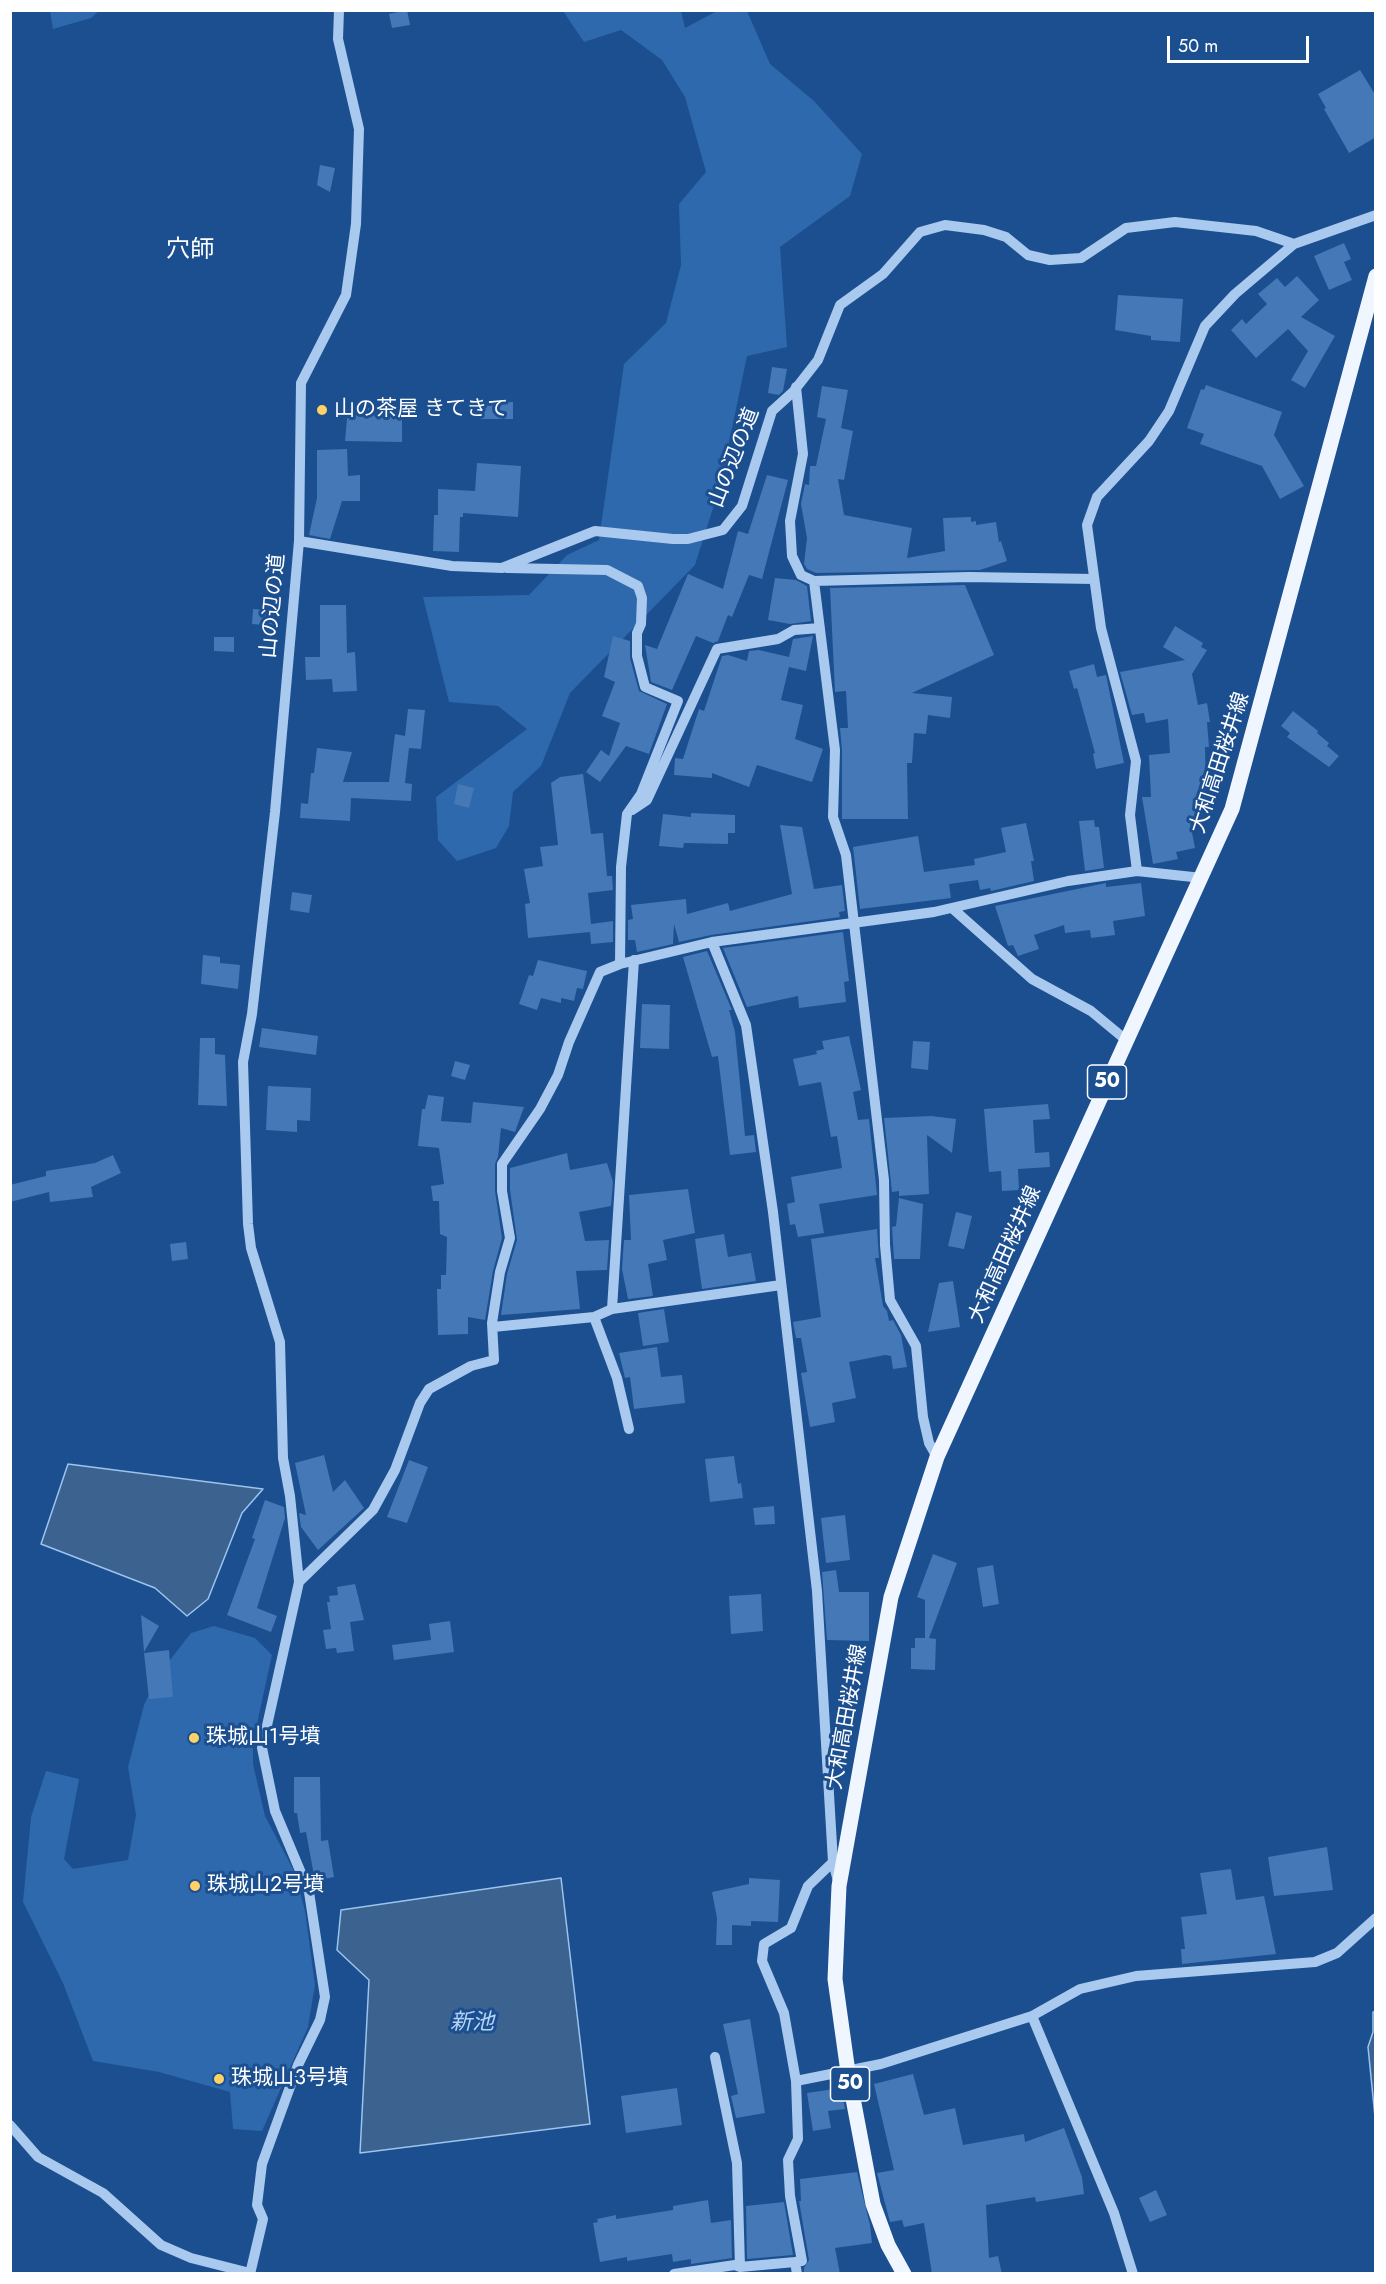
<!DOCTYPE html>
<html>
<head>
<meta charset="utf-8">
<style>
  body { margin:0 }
  #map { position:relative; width:1386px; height:2284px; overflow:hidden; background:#1b4f8f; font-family:Jost,sans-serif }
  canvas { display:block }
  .frame { position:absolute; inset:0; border:12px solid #fff; pointer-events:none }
  .scale { position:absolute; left:1167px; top:36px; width:142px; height:27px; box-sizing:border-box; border:3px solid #fff; border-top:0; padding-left:8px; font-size:18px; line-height:21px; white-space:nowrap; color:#fff; -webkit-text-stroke:4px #1b4f8f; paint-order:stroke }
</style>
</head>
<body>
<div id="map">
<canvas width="1386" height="2284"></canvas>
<div class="frame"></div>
<div class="scale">50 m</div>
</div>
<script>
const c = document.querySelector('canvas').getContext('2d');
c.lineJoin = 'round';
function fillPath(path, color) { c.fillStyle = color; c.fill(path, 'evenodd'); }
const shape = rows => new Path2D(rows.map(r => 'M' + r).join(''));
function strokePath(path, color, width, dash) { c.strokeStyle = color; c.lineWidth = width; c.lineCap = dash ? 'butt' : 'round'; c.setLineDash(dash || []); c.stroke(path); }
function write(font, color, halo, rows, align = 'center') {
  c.font = font + ' Jost,"Noto Sans JP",sans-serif'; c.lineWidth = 6; c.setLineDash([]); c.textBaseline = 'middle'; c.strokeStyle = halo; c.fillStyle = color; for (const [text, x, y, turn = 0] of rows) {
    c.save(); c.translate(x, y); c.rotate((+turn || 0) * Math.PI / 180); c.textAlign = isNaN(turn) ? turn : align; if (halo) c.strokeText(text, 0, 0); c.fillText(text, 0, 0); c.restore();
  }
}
const green = shape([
  [50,11,50,10,99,11,91,18,53,29],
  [563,11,681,11,685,28,717,11,747,11,770,64,814,101,862,154,850,196,780,247,787,347,747,356,720,486,695,565,570,693,541,766,513,792,509,826,496,848,457,861,438,840,436,797,527,729,498,706,449,702,423,597,529,595,567,555,599,540,624,364,666,323,681,265,679,204,706,172,685,97,662,60,621,30,584,42],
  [214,1626,255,1638,272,1655,253,1742,253,1764,265,1816,295,1873,305,1911,315,1985,308,2027,262,2131,233,2129,230,2092,159,2072,93,2061,63,1983,23,1902,31,1817,46,1771,79,1779,64,1859,73,1869,128,1860,136,1815,128,1767,144,1705,159,1674,191,1633]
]);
const water = shape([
  [68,1464,263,1489,242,1513,208,1599,187,1616,155,1588,41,1544,68,1464],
  [561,1878,590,2124,360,2153,369,1980,337,1950,341,1910,561,1878],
  [1373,2012,1376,2012,1375,2117,1368,2047,1373,2032,1373,2012]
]);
const building = shape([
  [407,10,410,25,392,28,389,14],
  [1360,70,1376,96,1376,137,1349,153,1324,109,1326,108,1318,94],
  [320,165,335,168,330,192,317,185],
  [1344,243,1351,259,1344,262,1352,280,1329,290,1314,256],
  [1297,276,1319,300,1301,317,1335,336,1305,388,1291,380,1308,351,1288,329,1256,358,1231,330,1242,319,1246,324,1267,304,1258,294,1277,278,1285,287],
  [1118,295,1183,299,1180,342,1151,340,1151,336,1115,330],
  [772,367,787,369,783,391,779,395,768,393],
  [1206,385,1282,412,1274,435,1304,486,1280,499,1262,466,1200,444,1204,434,1187,428,1201,389,1204,390],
  [822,386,848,390,841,428,853,431,844,480,838,479,844,515,912,528,907,558,945,551,943,518,971,517,971,522,976,521,976,525,996,522,999,542,1001,541,1007,561,980,570,816,573,807,569,804,564,807,538,801,504,805,484,809,485,810,466,816,466,826,419,817,417],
  [479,402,513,402,513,419,479,419],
  [348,408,378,408,378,416,402,416,402,442,345,441],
  [347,449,348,476,360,475,360,501,342,501,330,539,309,535,317,498,317,450],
  [477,463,521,466,518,517,463,513,463,517,460,517,459,552,433,551,434,515,438,515,438,489,475,491],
  [767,475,788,480,762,579,749,575,732,617,728,615,718,641,713,643,696,636,672,690,651,682,645,645,657,649,688,574,723,589,738,531,748,534],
  [775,578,796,580,807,586,811,621,790,624,768,620],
  [965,585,994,655,912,693,952,697,950,718,928,715,926,734,914,733,912,763,907,763,908,819,842,819,842,750,840,728,848,728,846,691,835,692,830,588],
  [320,605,346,605,347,653,355,652,357,691,333,692,332,679,306,680,305,657,320,657],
  [253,609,276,611,274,626,252,624],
  [1175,626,1203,643,1201,647,1207,650,1192,674,1198,705,1207,703,1210,722,1207,722,1209,747,1205,747,1206,791,1215,802,1190,822,1195,848,1176,852,1178,859,1153,864,1142,797,1151,797,1149,755,1170,753,1168,719,1146,723,1144,713,1132,715,1120,672,1185,660,1163,647],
  [613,636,630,641,630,658,639,691,667,704,649,754,626,746,600,782,586,772,601,750,609,756,620,723,602,716,615,682,604,677],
  [813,636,806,671,789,667,781,700,803,705,795,739,823,749,812,782,757,765,749,787,712,773,712,778,674,775,675,758,683,759,699,709,704,711,722,656,728,655,747,661,749,651,759,650,789,657,793,639],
  [214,637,234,637,234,652,214,651],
  [1094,664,1097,677,1106,675,1124,763,1096,769,1093,754,1095,753,1077,688,1074,689,1069,671],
  [408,709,425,710,421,749,409,748,405,783,412,784,411,801,351,798,350,821,300,818,301,803,308,804,311,773,314,773,317,748,352,752,343,782,389,782,395,734,405,736],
  [1293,711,1318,731,1317,733,1329,743,1327,746,1339,756,1329,767,1287,737,1290,733,1281,726],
  [583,774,591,834,603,833,607,876,612,876,613,890,588,893,591,924,613,921,613,942,591,944,590,932,528,938,525,904,530,903,524,869,543,866,540,847,558,845,551,783,560,777],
  [458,784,474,788,469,808,454,804],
  [691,813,735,815,735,833,728,833,728,844,684,843,683,848,659,846,663,814,691,817],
  [1094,820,1095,827,1099,827,1104,868,1085,871,1079,821],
  [1026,823,1034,861,1031,861,1034,881,991,891,990,888,980,890,978,880,949,884,951,898,860,909,853,847,918,836,924,872,975,865,974,859,1006,852,1001,828],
  [780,825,802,827,814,889,842,885,845,911,839,912,840,917,711,935,679,942,674,924,673,944,637,952,635,940,628,940,628,920,633,919,631,905,686,899,687,914,728,903,730,911,792,894],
  [1106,883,1106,887,1141,883,1145,916,1113,921,1115,935,1091,938,1090,930,1065,933,1064,925,1034,935,1039,949,1018,956,1013,945,1008,946,995,906],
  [292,892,312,895,309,913,290,910],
  [843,932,849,981,844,982,846,1002,799,1008,798,996,747,1007,723,948],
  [707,951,732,1010,729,1010,735,1032,745,1136,754,1135,756,1152,730,1155,718,1056,712,1057,683,957],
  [203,955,220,957,220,963,240,965,238,989,201,984],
  [538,960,587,971,583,989,577,988,574,1001,561,998,561,1003,541,998,537,1010,519,1004,529,975,533,976],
  [642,1004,670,1005,669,1049,640,1048],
  [262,1028,318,1036,316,1055,259,1047],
  [849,1036,861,1090,853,1092,858,1120,869,1119,877,1195,819,1204,824,1233,798,1237,795,1224,790,1225,787,1204,795,1202,791,1177,842,1168,837,1136,831,1137,821,1082,799,1086,793,1059,817,1054,816,1051,824,1049,822,1041],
  [200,1038,215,1038,215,1054,225,1055,227,1106,198,1105],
  [913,1041,930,1042,928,1070,911,1068],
  [455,1061,470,1065,465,1080,451,1076],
  [268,1086,311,1088,310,1121,297,1120,297,1132,266,1130],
  [428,1095,444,1097,441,1121,471,1123,473,1102,524,1107,515,1132,501,1128,498,1157,495,1164,495,1191,502,1238,493,1271,485,1320,468,1317,468,1334,438,1335,437,1289,441,1289,441,1275,446,1275,447,1237,440,1234,439,1201,433,1201,431,1186,444,1184,439,1148,418,1146,422,1109,425,1109],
  [1048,1104,1050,1119,1033,1120,1035,1153,1049,1152,1050,1167,1018,1169,1019,1190,1002,1191,1001,1171,989,1172,984,1109],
  [931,1116,956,1119,952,1153,927,1135,929,1194,899,1196,899,1191,892,1192,884,1118],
  [567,1153,570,1170,607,1163,613,1182,611,1206,579,1212,585,1241,609,1240,607,1270,576,1271,580,1309,501,1315,507,1274,517,1240,510,1190,510,1168],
  [113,1155,121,1173,91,1187,93,1197,50,1202,49,1192,10,1202,10,1185,46,1176,46,1171,95,1163],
  [688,1189,695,1233,663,1240,667,1260,648,1264,653,1296,628,1299,622,1269,624,1240,631,1240,629,1195],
  [899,1198,923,1204,920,1259,894,1259,892,1227,896,1226],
  [956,1212,972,1216,964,1249,948,1246],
  [877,1229,879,1258,875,1258,883,1306,887,1311,889,1321,893,1320,901,1335,907,1367,893,1369,891,1356,885,1355,849,1362,856,1398,832,1403,835,1422,810,1427,801,1373,807,1372,801,1338,796,1338,793,1322,821,1317,811,1239],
  [724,1234,728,1257,751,1253,756,1281,702,1289,695,1239],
  [186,1242,188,1259,172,1261,170,1244],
  [953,1281,960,1327,928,1332,939,1283],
  [664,1309,669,1342,643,1346,638,1313],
  [657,1347,661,1377,682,1375,685,1403,634,1409,630,1377,625,1378,619,1353],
  [324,1455,333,1492,345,1480,364,1508,318,1550,301,1527,299,1513,306,1515,295,1463],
  [734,1456,738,1484,741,1483,743,1498,710,1502,705,1459],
  [409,1460,428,1467,407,1523,387,1517],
  [265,1500,284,1507,285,1518,257,1608,277,1616,271,1632,227,1615,255,1539,252,1538],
  [774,1506,775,1524,755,1525,753,1508],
  [845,1515,850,1560,826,1563,821,1518],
  [933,1554,957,1563,929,1638,936,1639,935,1670,911,1669,911,1648,915,1648,915,1638,925,1638,925,1600,917,1597],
  [993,1565,999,1604,983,1607,977,1568],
  [836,1570,839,1592,869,1592,869,1641,827,1640,822,1572],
  [355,1584,364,1620,350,1622,354,1651,337,1653,336,1648,326,1649,323,1630,331,1629,327,1602,330,1602,329,1596,338,1595,337,1587],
  [761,1594,763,1631,731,1634,729,1596],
  [141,1615,159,1626,144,1652],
  [450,1621,454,1652,394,1660,392,1645,431,1640,429,1624],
  [169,1650,173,1697,149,1699,144,1653],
  [294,1777,320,1777,321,1841,328,1840,334,1877,315,1881,306,1832,300,1833,297,1813,294,1813],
  [1327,1847,1333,1890,1274,1896,1268,1857],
  [1231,1869,1236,1900,1264,1896,1276,1954,1182,1964,1181,1949,1185,1949,1181,1917,1207,1914,1200,1873],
  [749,1878,780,1880,778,1922,751,1921,751,1926,732,1925,732,1945,716,1945,717,1918,712,1892,749,1884],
  [750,2019,765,2113,736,2118,731,2096,738,2094,723,2024],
  [913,2074,924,2115,955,2108,963,2145,1024,2134,1025,2142,1064,2128,1082,2177,1084,2194,1036,2202,1035,2197,986,2205,989,2258,998,2256,1002,2274,932,2274,924,2223,904,2227,902,2220,890,2222,877,2173,894,2170,874,2084],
  [677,2088,682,2125,626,2133,621,2096],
  [841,2088,845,2109,828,2111,831,2128,813,2131,807,2093],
  [857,2172,870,2225,872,2243,835,2248,840,2274,804,2274,804,2268,809,2260,799,2201,801,2201,800,2179],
  [1156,2190,1167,2215,1150,2222,1139,2198],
  [708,2200,711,2223,731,2220,732,2258,691,2264,691,2259,673,2262,672,2254,627,2261,627,2257,600,2262,593,2223,598,2222,597,2219,616,2215,616,2219,673,2210,673,2206],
  [784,2202,793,2255,747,2259,746,2206]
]);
const minor = shape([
  [796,387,803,454,790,521,792,556,801,575,814,581,969,577,1094,579],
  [299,541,452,566,502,568,595,531,673,539,688,539,723,530,742,506,772,411,793,392,818,360,840,305,883,274,920,232,945,225,984,230,1006,237,1028,255,1050,260,1081,258,1126,228,1175,222,1256,231,1294,244,1376,215],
  [507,568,607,570,638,586,642,598,641,624,637,633,637,656,645,687,678,701,641,794,627,814,621,867,620,964],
  [814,581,835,750,833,817,846,855,884,1180,885,1245,890,1300,916,1346,923,1417,929,1443,937,1457],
  [632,810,647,800,717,649,778,639,794,630,820,628],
  [1137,871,1130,815,1136,761,1101,628,1087,525,1097,497,1149,441,1169,411,1205,326,1235,294,1294,244],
  [952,908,1032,979,1091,1011,1126,1040],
  [712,942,746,1025,773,1212,817,1591,833,1862,838,1881],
  [612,1309,634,960],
  [594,1317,617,1378,629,1429],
  [493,1327,594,1317,612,1309,781,1285],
  [299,1582,373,1510,395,1470,420,1403,429,1389,471,1366,494,1360,492,1323,500,1272,510,1238,502,1191,502,1164,540,1109,558,1075,569,1042,600,972,620,964,712,942,934,912,1068,881,1137,871,1202,878],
  [833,1862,808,1886,791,1928,764,1944,762,1961,784,2013,796,2081,881,2064,1032,2016,1080,1989,1136,1976,1315,1962,1337,1953,1376,1918],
  [1032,2016,1114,2213,1133,2274],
  [715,2057,737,2163,740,2267,795,2262,797,2274],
  [10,2125,38,2157,103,2193,161,2245,191,2258,250,2273],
  [795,2262,802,2261,790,2196,788,2160,798,2139,796,2081],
  [250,2274,263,2219,257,2205,262,2164,298,2065,320,2020,325,1997,309,1892,275,1811,262,1748,299,1582,290,1496,283,1458,280,1342,251,1248,248,1224,243,1062,252,1014,275,812,299,541,301,383,346,295,356,224,359,129,338,39,339,10],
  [674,2274,735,2265,740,2267]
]);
const major = shape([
  [904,2274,888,2245,873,2204,848,2072,835,1979,839,1886,891,1597,937,1457,1232,809,1376,276]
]);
const markers = [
  [322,410,6,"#ffd166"],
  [194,1738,6,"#ffd166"],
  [195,1886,6,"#ffd166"],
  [219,2079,6,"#ffd166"]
];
const shields = [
  [1107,1082,39],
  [850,2084,39]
];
const shieldNames = [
  ["50",1107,1082],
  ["50",850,2084]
];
const poiNames = [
  ["山の茶屋 きてきて",334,410],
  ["珠城山1号墳",206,1738],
  ["珠城山２号墳",207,1886],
  ["珠城山３号墳",231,2079]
];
const streetNames = [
  ["山の辺の道",735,458,-69],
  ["山の辺の道",274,606,-85],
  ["大和高田桜井線",1221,763,-72],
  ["大和高田桜井線",1006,1255,-66],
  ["大和高田桜井線",848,1717,-80]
];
const waterNames = [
  ["新池",472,2024]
];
const quarterNames = [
  ["穴師",190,251]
];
fillPath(green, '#2e69ad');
fillPath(water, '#3c6290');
strokePath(water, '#9cc4f0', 1.5);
fillPath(building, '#4478b7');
strokePath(minor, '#a9c9ee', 10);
strokePath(major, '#f0f6ff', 15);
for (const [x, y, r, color] of markers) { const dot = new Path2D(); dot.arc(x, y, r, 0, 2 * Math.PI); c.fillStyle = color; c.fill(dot); strokePath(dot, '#1b4f8f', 2); }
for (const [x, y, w] of shields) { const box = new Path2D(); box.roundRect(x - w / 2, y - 17, w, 34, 4.5); c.fillStyle = '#1b4f8f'; c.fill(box); strokePath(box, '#fff', 1.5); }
write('bold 20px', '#fff', null, shieldNames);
write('21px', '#fff', '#1b4f8f', poiNames, 'left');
write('21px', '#fff', '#1b4f8f', streetNames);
write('italic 22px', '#b5d3f5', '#1b4f8f', waterNames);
write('24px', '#fff', '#1b4f8f', quarterNames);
</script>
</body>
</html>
